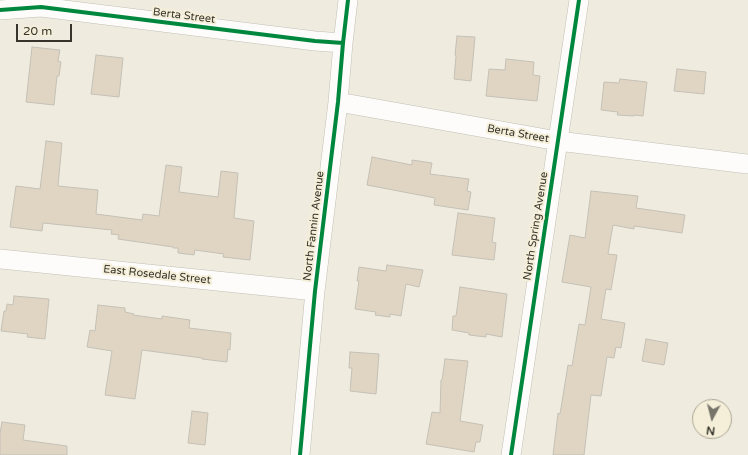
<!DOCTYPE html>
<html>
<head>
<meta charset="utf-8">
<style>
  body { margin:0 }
  #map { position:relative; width:748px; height:455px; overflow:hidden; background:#efecdf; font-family:"Varela Round",sans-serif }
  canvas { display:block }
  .north { position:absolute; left:692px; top:399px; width:40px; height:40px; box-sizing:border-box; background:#f5efd9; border:1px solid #a9a493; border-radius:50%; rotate:187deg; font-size:11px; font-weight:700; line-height:16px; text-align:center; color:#36342b }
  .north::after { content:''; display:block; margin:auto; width:14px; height:18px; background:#77746a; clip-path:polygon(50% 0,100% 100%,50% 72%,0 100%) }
  .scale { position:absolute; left:16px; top:24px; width:56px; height:18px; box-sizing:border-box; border:2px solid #36342b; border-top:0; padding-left:5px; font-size:12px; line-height:14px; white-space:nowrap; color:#36342b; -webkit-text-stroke:3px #f5efd9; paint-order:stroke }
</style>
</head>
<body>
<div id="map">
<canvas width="748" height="455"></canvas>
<div class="north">N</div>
<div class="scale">20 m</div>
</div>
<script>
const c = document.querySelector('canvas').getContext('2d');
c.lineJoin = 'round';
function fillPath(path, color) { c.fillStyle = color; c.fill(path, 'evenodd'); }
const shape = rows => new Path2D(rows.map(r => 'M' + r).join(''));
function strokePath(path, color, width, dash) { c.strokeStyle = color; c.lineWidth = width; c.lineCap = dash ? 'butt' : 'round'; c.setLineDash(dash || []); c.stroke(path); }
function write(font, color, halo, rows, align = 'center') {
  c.font = font + ' "Varela Round",sans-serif'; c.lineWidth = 4; c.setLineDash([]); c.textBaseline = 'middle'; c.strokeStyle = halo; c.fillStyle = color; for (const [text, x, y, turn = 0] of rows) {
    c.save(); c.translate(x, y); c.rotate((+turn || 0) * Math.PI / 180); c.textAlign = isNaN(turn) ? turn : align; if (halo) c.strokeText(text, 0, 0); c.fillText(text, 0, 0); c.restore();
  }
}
const building = shape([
  [457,36,475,37,471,81,454,79,456,56,455,55,457,36],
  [32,47,60,50,58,61,61,62,59,76,57,76,54,105,26,102,32,47],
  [96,55,123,58,119,97,91,94,96,55],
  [506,59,534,62,533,75,540,76,537,101,486,96,489,69,505,70,506,59],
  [677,69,706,72,704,94,674,91,677,69],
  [620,79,647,82,643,116,634,115,634,116,617,115,618,112,601,110,604,82,619,83,620,79],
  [46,141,62,143,58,186,98,190,96,214,142,220,143,214,159,216,166,165,182,167,179,192,218,197,221,171,238,173,234,218,254,221,250,260,223,257,224,254,195,250,194,255,178,253,178,248,173,248,173,247,118,239,119,235,111,234,112,230,43,223,42,231,10,227,16,186,40,189,46,141],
  [372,157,412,165,412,160,432,163,430,174,469,179,467,191,471,192,468,210,434,205,435,198,367,185,372,157],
  [591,191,638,196,636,208,685,215,682,233,634,226,634,229,613,225,608,254,617,255,611,290,606,289,601,319,625,323,621,348,616,347,614,358,607,357,601,396,591,395,584,455,553,455,558,413,560,414,568,365,572,366,579,324,585,325,591,287,562,282,570,235,585,238,591,191],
  [458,213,495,218,492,242,496,243,494,260,452,255,458,213],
  [387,265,423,270,419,287,406,284,401,316,390,314,390,317,375,315,376,312,355,309,359,281,357,281,359,267,386,271,387,265],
  [460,287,507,294,502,337,486,334,486,337,469,335,469,333,452,330,453,316,456,316,460,287],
  [14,296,49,299,45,339,27,337,28,334,1,331,4,311,6,311,7,304,13,305,14,296],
  [98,305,125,308,125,312,134,314,133,315,162,319,162,316,190,320,189,328,231,333,230,350,228,349,227,362,202,359,202,358,142,350,135,399,105,395,112,351,87,347,90,330,95,331,98,305],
  [646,339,668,343,664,365,642,361,646,339],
  [350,352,379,354,376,394,350,391,352,368,349,368,350,352],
  [445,359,468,361,460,421,483,425,480,442,476,442,474,452,426,444,432,412,440,413,441,380,442,380,445,359],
  [192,411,208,413,205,445,188,443,192,411],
  [2,422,25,425,23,440,67,446,67,455,0,455,0,433,2,422]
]);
const minor = shape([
  [0,10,41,7,315,41,343,43],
  [338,102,558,141,748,164],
  [0,259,315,291],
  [300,455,315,291,338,102,343,43,348,0],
  [511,455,579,0]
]);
const cycleway = shape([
  [0,10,41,7,315,41,343,43],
  [300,455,315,291,338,102,343,43,348,0],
  [511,455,579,0]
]);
const streetNames = [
  ["Berta Street",184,16,7],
  ["Berta Street",518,134,10],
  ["North Fannin Avenue",314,226,-83],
  ["North Spring Avenue",536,226,-81],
  ["East Rosedale Street",157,275,6]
];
fillPath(building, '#e0d5c3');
strokePath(building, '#c4c0b7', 1);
strokePath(minor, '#c1beb5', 20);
strokePath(minor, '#fdfcfa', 19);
strokePath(cycleway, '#00873e', 4);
write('11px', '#36342b', '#f5efd9', streetNames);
</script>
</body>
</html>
